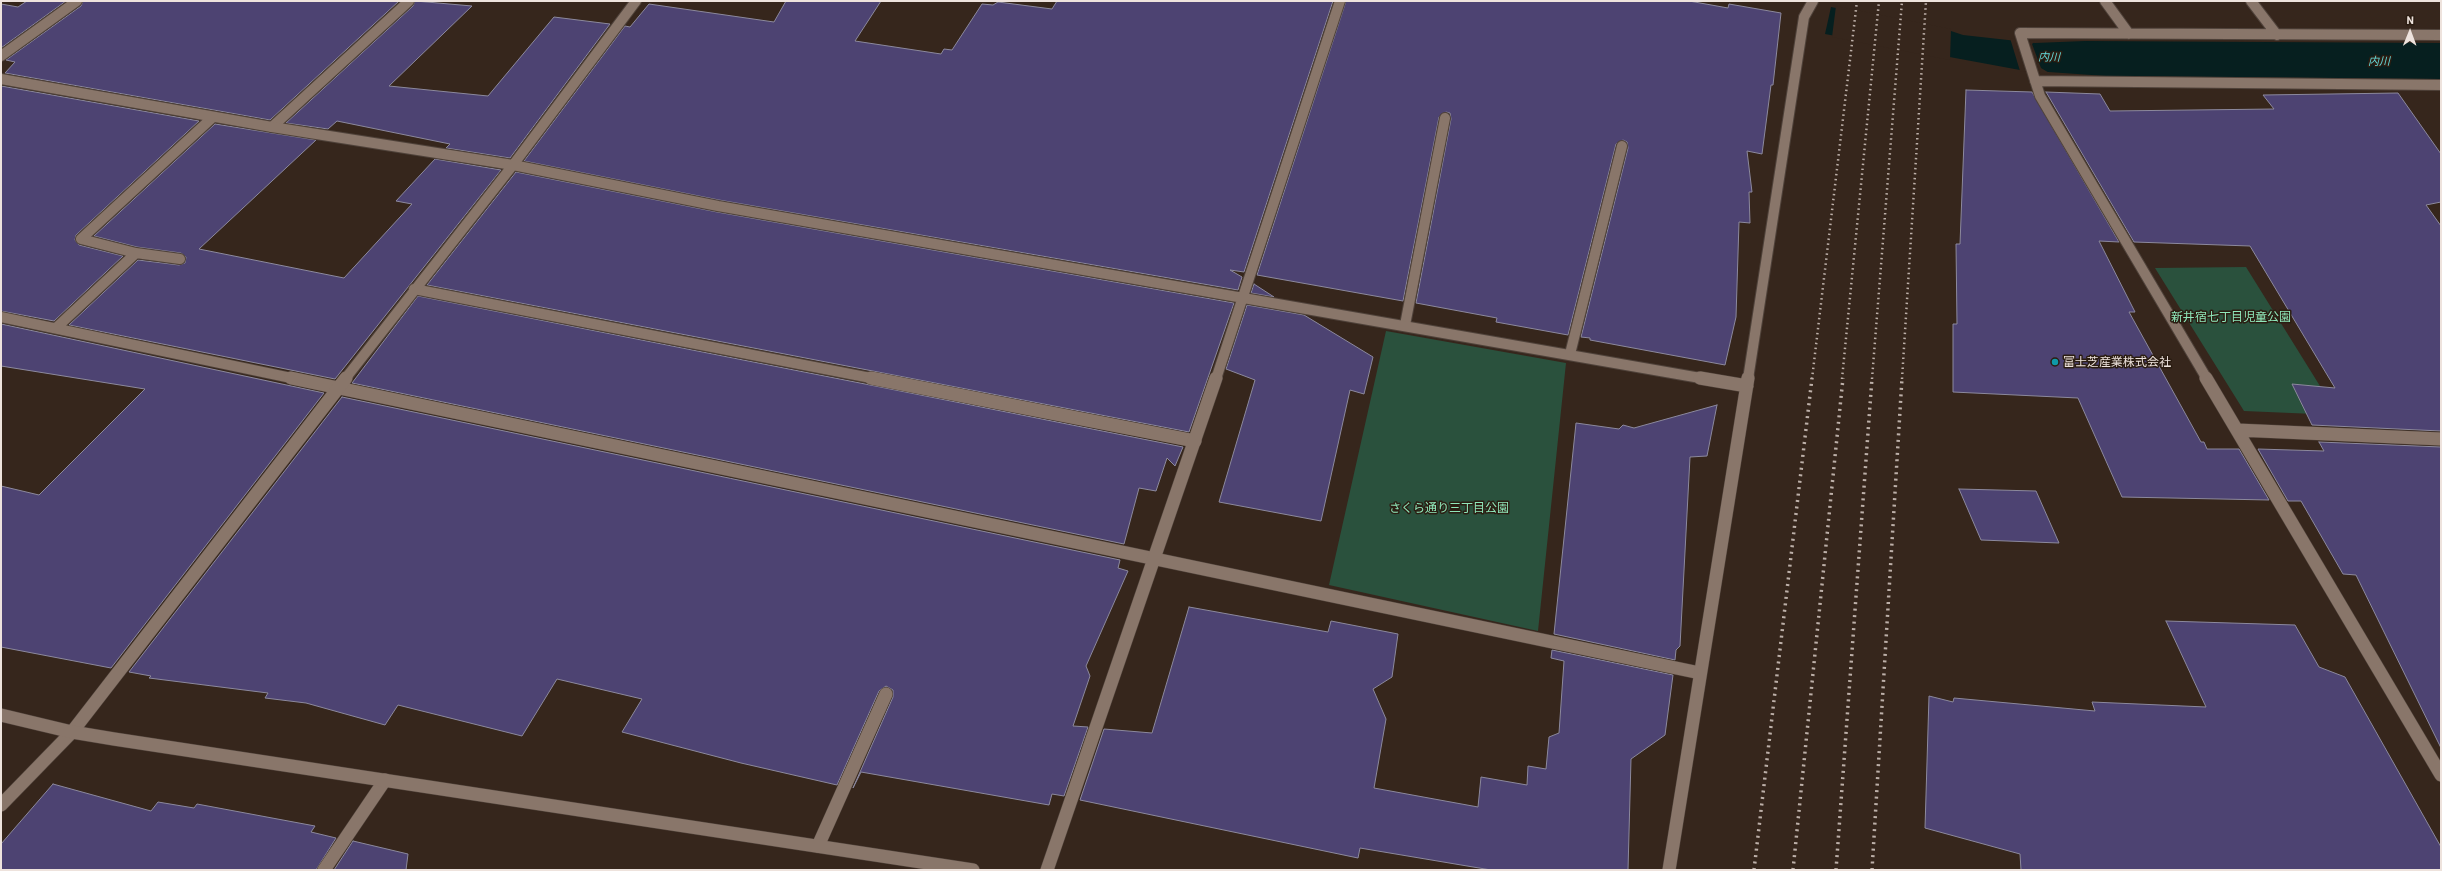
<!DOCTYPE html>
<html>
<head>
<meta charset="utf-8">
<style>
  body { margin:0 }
  #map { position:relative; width:2442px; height:871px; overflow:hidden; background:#36261c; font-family:Barlow,sans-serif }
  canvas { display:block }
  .frame { position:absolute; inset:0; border:2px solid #eee3dd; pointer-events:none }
  .north { position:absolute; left:2390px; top:12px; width:40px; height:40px; -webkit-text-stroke:3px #2b1d12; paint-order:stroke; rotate:1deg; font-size:11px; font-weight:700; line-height:16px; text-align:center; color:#eee3dd }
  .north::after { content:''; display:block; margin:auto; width:14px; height:18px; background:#eee3dd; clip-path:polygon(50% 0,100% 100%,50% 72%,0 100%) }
</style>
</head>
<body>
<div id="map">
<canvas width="2442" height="871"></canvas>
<div class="frame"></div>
<div class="north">N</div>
</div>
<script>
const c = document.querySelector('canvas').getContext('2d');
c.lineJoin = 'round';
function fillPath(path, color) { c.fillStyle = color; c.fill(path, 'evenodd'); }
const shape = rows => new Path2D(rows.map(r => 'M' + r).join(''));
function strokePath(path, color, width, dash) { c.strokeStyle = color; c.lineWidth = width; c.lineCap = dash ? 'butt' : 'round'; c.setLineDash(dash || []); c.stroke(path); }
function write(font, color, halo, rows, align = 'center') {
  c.font = font + ' Barlow,"Noto Sans JP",sans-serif'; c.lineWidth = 3; c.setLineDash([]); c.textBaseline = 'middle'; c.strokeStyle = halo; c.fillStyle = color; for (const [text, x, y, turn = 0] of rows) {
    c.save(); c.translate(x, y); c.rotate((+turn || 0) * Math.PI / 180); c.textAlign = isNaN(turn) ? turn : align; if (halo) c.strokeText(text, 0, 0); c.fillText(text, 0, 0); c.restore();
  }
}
const green = shape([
  [2246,267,2338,415,2244,411,2155,268],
  [1386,331,1566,363,1538,631,1329,585]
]);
const water = shape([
  [1831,7,1951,31,1963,35,2035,43,2085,41,2441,43,2441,79,2106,76,2020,70,1825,34]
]);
const pier = shape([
  [1836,6,1951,29,1950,60,1832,37],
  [2010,38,2035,41,2032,44,2041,68,2051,74,2020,71]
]);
const building = shape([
  [27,1,66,1,1,48,1,4,18,7,27,1],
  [83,1,399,1,270,120,5,73,15,62,6,60,81,6,83,1],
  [415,1,472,6,389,86,488,96,554,17,610,24,510,158,446,148,450,144,337,121,328,129,286,123,413,6,415,1],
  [786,1,881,1,855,41,941,54,944,49,952,50,982,4,993,5,998,2,1052,9,1057,1,1333,1,1244,272,1230,270,1242,277,1238,290,719,200,524,161,625,26,630,27,649,4,774,22,786,1],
  [1346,1,1689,1,1728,8,1729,4,1781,13,1773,85,1771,85,1762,154,1747,151,1752,192,1749,192,1750,223,1739,222,1736,317,1725,365,1590,340,1590,338,1581,337,1628,148,1627,142,1623,140,1616,144,1568,335,1496,322,1497,318,1416,303,1451,119,1450,113,1446,112,1439,117,1403,301,1257,275,1346,1],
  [1,86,199,121,76,235,75,240,79,245,123,256,54,321,1,311,1,86],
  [1966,90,2032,92,2119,242,2099,241,2135,312,2129,312,2201,442,2204,442,2207,449,2239,449,2269,500,2122,497,2078,398,1953,392,1953,324,1957,324,1956,244,1960,244,1966,90],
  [2046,92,2100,94,2110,111,2274,109,2263,95,2398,93,2441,154,2441,202,2426,205,2441,226,2441,431,2312,425,2292,384,2335,388,2250,246,2134,242,2046,92],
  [215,124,316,140,199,249,344,278,412,204,396,201,435,159,501,170,335,379,69,325,138,260,179,265,185,263,186,257,181,253,137,247,94,236,215,124],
  [516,172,717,212,1234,303,1189,432,427,285,516,172],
  [1254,284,1274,297,1251,293,1254,284],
  [418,296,865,384,1183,447,1175,466,1167,458,1156,491,1139,488,1124,544,352,383,418,296],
  [1247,305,1304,315,1373,357,1364,394,1350,390,1321,521,1219,502,1255,380,1226,369,1247,305],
  [1,324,324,393,111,668,1,647,1,486,39,495,145,389,1,366,1,324],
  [342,397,1120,560,1118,568,1128,571,1086,666,1090,676,1073,726,1088,727,1064,796,1052,794,1049,805,861,772,853,788,893,697,893,690,886,686,879,691,837,785,741,763,622,732,642,699,557,679,522,736,398,705,385,725,306,703,265,698,268,693,149,678,151,676,129,672,342,397],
  [1717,405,1707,456,1690,457,1680,646,1676,650,1675,660,1554,634,1576,423,1619,429,1623,425,1634,428,1717,405],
  [2319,442,2441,447,2441,748,2356,575,2343,574,2301,501,2288,501,2258,449,2324,451,2319,442],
  [1959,489,2036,491,2059,543,1981,540,1959,489],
  [1189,607,1328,632,1331,621,1398,634,1392,677,1373,689,1386,719,1374,788,1478,807,1481,777,1527,785,1528,766,1546,769,1549,737,1559,733,1564,661,1551,658,1552,650,1673,675,1665,735,1631,759,1628,870,1491,870,1360,848,1358,858,1080,800,1104,729,1152,733,1189,607],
  [2166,621,2295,625,2319,667,2345,677,2441,847,2441,870,2021,870,2020,854,1925,828,1929,696,1953,702,1954,698,2095,711,2092,702,2206,707,2166,621],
  [53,784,151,811,158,802,194,808,197,804,315,826,311,832,336,838,316,870,1,870,1,844,53,784],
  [353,841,408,854,406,870,334,870,353,841]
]);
const laneFar1 = shape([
  [1,56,77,1],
  [272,127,409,1],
  [180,259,136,253,81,239,213,117],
  [414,289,876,379],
  [1,317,296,379],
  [1405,325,1445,118],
  [56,328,136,253],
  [1570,354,1622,146]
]);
const lane = shape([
  [291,378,1700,673],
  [871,378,1195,441],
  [818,846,886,694],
  [324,870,385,780]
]);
const streetFar1 = shape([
  [2105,1,2129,34],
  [2251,1,2277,35],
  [1,79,272,127,513,165,718,206,1706,379],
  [2035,81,2441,85],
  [345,379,513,165,636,1],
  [1216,379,1340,1],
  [1748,379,1804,17,1813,1],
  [2207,379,2040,96,2020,33,2441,35]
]);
const street = shape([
  [1700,378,1747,386],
  [2206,378,2441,775],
  [2237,430,2441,439],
  [1,805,72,732,346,378],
  [1047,870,1216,378],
  [1669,870,1748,378]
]);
const secondary = shape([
  [1,715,72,732,114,739,973,870]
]);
const railFar1 = shape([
  [1812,379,1857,1],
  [1842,379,1879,1],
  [1872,379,1902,1],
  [1902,379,1926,1]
]);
const rail = shape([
  [1754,870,1812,378],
  [1793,870,1843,378],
  [1836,870,1872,378],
  [1872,870,1902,378]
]);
const markers = [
  [2055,362,4,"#0f9aa8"]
];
const farWaternames = [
  ["内川",2049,57,1],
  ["内川",2379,61]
];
const parkNames = [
  ["新井宿七丁目児童公園",2231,317],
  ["さくら通り三丁目公園",1449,508]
];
const poiNames = [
  ["富士芝産業株式会社",2063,362]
];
fillPath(green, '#2a513d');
fillPath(water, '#061f1f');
fillPath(pier, '#36261c');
fillPath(building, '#4d4372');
strokePath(building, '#8c899d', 1);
strokePath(laneFar1, '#4f423a', 12);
strokePath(lane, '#4f423a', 14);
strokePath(streetFar1, '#4f423a', 12);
strokePath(street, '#4f423a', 14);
strokePath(secondary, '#4f423a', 14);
strokePath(laneFar1, '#89766a', 10);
strokePath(lane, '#89766a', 13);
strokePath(streetFar1, '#89766a', 10);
strokePath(street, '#89766a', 13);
strokePath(secondary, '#89766a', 13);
strokePath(railFar1, '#bdb0a9', 2.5, [1.5, 3.5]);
strokePath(rail, '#bdb0a9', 3.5, [2, 4.5]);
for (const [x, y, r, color] of markers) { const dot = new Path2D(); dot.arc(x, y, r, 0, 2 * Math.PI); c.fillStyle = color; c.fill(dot); strokePath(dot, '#2b1d12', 1.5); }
write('italic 11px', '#62dadb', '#2b1d12', farWaternames);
write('12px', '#8fe7ba', '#2b1d12', parkNames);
write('12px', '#eee3dd', '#2b1d12', poiNames, 'left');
</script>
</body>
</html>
